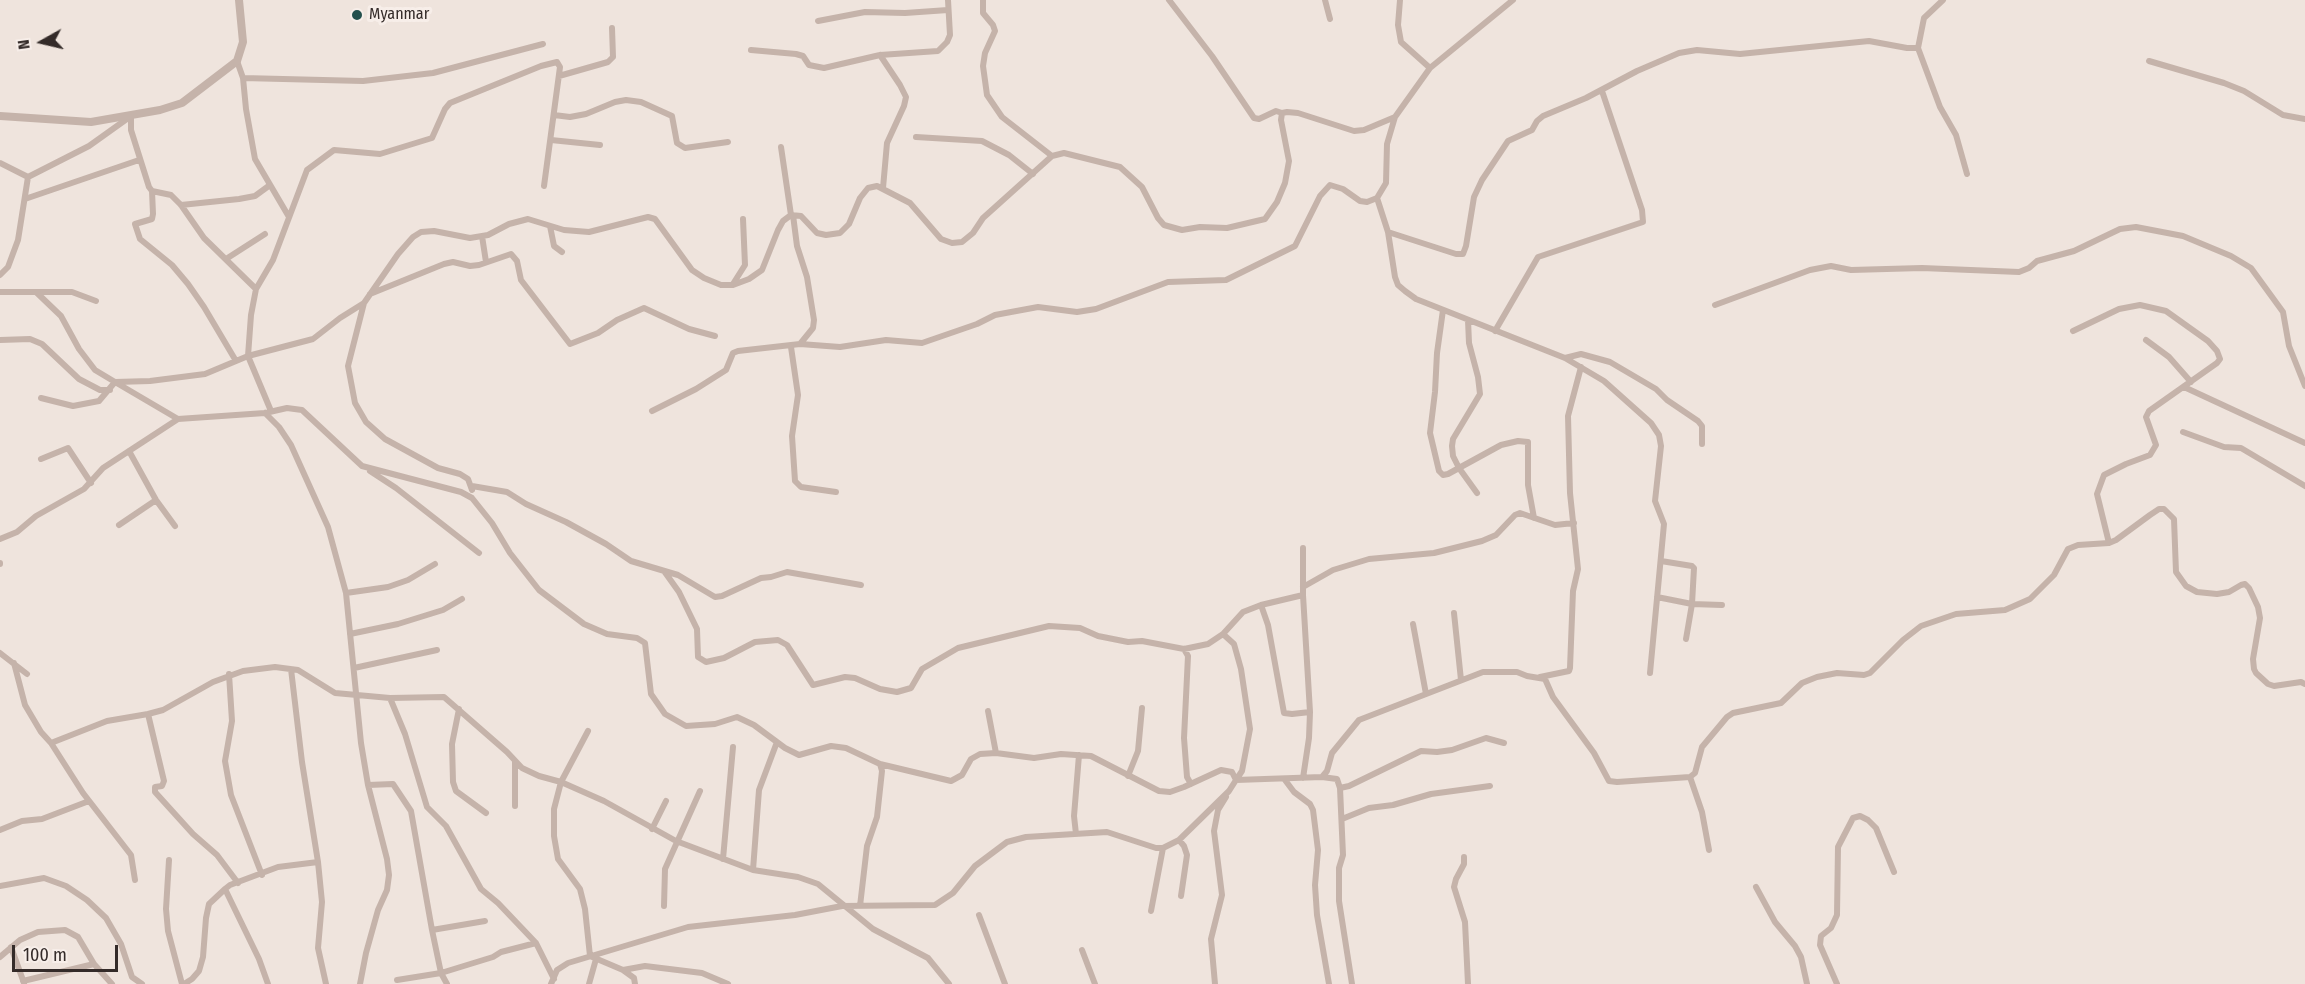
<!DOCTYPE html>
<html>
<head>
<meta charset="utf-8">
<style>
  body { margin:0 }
  #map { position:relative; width:2305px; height:984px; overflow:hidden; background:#efe4dd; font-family:"Fira Sans Condensed",sans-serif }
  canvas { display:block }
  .north { position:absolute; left:12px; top:12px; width:60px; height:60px; -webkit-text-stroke:4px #f7eee9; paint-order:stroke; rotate:262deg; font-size:16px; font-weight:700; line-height:24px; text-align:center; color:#342b29 }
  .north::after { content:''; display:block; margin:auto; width:21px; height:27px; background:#342b29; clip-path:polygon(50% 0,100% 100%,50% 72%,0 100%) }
  .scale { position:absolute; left:12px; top:945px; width:106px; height:27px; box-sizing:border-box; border:3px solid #342b29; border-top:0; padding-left:8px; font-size:18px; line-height:21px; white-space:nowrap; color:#342b29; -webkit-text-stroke:4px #f7eee9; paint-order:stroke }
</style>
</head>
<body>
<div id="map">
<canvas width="2305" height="984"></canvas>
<div class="north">N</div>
<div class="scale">100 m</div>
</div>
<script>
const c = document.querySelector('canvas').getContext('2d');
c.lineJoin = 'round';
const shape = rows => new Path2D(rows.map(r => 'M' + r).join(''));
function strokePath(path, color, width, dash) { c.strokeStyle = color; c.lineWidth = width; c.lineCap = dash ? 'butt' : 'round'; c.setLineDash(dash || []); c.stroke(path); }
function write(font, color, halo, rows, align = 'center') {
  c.font = font + ' "Fira Sans Condensed",sans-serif'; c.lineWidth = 6; c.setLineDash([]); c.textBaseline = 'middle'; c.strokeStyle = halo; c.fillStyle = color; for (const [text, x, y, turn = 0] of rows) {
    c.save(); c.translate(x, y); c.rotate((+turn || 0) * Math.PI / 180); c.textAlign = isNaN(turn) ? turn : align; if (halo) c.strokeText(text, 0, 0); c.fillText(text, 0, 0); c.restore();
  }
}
const minor = shape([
  [983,0,983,13,993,25,995,31,985,53,983,66,987,95,1002,117,1052,156],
  [1169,0,1212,56,1254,118,1259,119,1276,111,1282,113],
  [1325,0,1330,19],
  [1400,0,1398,25,1401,42,1430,68],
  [1943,0,1924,18,1918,48,1940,107,1956,135,1967,174],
  [818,21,865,12,905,13,948,10],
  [751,50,796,54,803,56,809,65,824,68,880,55,938,51,947,42,950,35,948,0],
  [880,55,900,85,906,97,904,106,887,143,883,188],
  [237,61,243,78,246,109,255,159,289,217],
  [2149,61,2224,83,2244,91,2283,115,2305,119],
  [559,76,608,62,613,57,612,28],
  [243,78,363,81,433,73,543,44],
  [131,115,131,130,149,187,152,191,171,195,181,205,204,238,256,289],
  [554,115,570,117,586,114,615,102,626,100,641,102,672,116,677,143,685,148,728,142],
  [916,137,982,141,1009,155,1033,174],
  [551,140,600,145],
  [781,147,791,215],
  [0,163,28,177],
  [152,191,153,214,152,219,135,224,140,239,172,265,188,284,204,307,236,361],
  [1377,198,1388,232,1395,277,1398,285,1405,291,1416,299,1565,358,1604,381,1651,423,1659,435,1661,446,1655,501,1664,524,1650,673],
  [25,199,139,160],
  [181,205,239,199,255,196,270,185],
  [793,215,797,246,807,277,814,320,813,328,800,344],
  [550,226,554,246,562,252],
  [1388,232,1456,254,1463,254,1466,246,1474,197,1482,180,1508,141,1532,130,1537,121,1543,116,1586,98,1637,71,1679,53,1697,50,1740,54,1869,41,1907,48,1918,48],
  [482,236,486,262],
  [226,259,265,234],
  [0,275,8,267,18,240,28,177,89,146,131,116],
  [733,284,745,265,743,219],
  [0,292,36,292,61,316,79,349,95,370,115,382,150,381,205,374,248,356,313,339,340,318,364,303,398,254,413,237,421,232,434,231,470,238,488,235,509,224,528,219,564,230,589,232,648,217,655,219,692,270,704,278,721,285,733,285,749,279,762,270,778,230,783,221,791,215,801,216,817,233,826,235,840,233,849,224,860,198,868,188,877,186,910,203,941,239,952,243,962,242,973,233,983,218,1052,156,1064,153,1120,167,1142,187,1158,218,1164,225,1182,230,1200,227,1227,228,1265,219,1277,202,1285,183,1289,161,1281,120,1282,113,1287,112,1298,113,1354,131,1364,130,1395,117,1430,68,1513,0],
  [36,292,72,292,96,301],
  [370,294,444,264,453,262,470,266,479,265,511,254,517,261,521,280,570,344,598,333,617,320,644,308,689,329,715,336],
  [364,303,348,366,355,403,366,422,385,439,438,468,460,474,468,479,472,490],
  [1715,305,1810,270,1831,266,1851,270,1922,268,2019,272,2029,268,2037,261,2074,251,2120,229,2136,227,2183,236,2231,256,2251,268,2283,312,2289,346,2305,386],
  [1443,310,1437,353,1435,392,1430,433,1439,471,1443,475,1448,474,1501,445,1518,441,1528,442,1528,485,1534,518],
  [1468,320,1469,343,1478,377,1480,394,1453,439,1452,446,1453,456,1459,468,1477,493],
  [1495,331,1538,257,1643,222,1642,210,1602,91],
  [2073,331,2119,309,2140,305,2166,311,2208,341,2217,351,2220,359,2217,363,2149,411,2146,417,2156,445,2150,455,2126,464,2104,475,2097,494,2109,543],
  [0,340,30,339,42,344,79,379,100,390,110,390],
  [2146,340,2169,357,2191,382],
  [791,347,798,395,792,436,795,481,801,487,836,492],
  [1565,358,1581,354,1610,362,1656,389,1667,400,1698,421,1702,426,1702,444],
  [2184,387,2305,443],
  [41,398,73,406,99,401,115,382,178,419],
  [271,411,248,356,251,315,256,289,273,260,307,170,334,150,380,154,432,138,445,109,450,103,541,66,557,62,560,67,544,186],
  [652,411,696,389,726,370,733,353,738,351,800,344,840,347,886,340,922,343,977,324,995,315,1011,312,1038,307,1077,312,1096,309,1168,282,1226,280,1295,246,1320,196,1330,185,1343,189,1360,201,1367,202,1377,198,1386,183,1387,144,1395,117],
  [265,413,279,427,291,445,328,527,346,593,361,743,368,785,387,859,389,875,387,890,378,910,366,953,360,984],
  [2183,432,2224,447,2241,448,2305,486],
  [129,451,156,500,175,526],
  [41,459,68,448,91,483],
  [370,471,396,488,479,553],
  [472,486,507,492,526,504,566,522,606,544,631,561,678,575,715,597,722,596,761,578,771,577,787,572,861,585],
  [119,525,156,500],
  [0,539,17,532,36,516,84,489,103,468,178,419,265,413,287,408,302,410,362,466,461,492,472,498,492,523,510,553,539,590,584,624,607,634,637,638,645,643,651,694,665,714,686,726,715,724,737,717,754,725,785,748,799,755,831,746,846,748,880,764,951,781,962,775,971,759,980,754,996,753,1034,758,1061,754,1091,756,1159,791,1170,792,1184,787,1221,770,1232,772,1236,780,1229,791,1179,840,1163,848,1156,848,1107,832,1026,837,1007,842,975,866,953,893,935,905,842,906,795,915,688,927,568,963,557,970,551,984],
  [1303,548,1303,595,1310,712,1309,738,1303,778],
  [1661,561,1692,566,1694,568,1692,604,1686,639],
  [0,563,0,564],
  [664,571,679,592,697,629,698,657,706,662,724,658,755,642,778,640,787,645,813,685,845,677,855,678,880,689,897,692,911,688,922,669,958,648,1049,626,1080,628,1098,636,1128,642,1142,641,1184,649,1208,644,1223,634,1243,612,1261,605,1303,595],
  [1303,587,1333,570,1369,559,1434,553,1482,541,1496,535,1515,515,1520,513,1555,525,1574,523],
  [346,593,388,587,408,580,435,564],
  [1657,597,1692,604,1722,605],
  [1261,605,1268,625,1284,713,1292,714,1310,712],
  [1454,613,1461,680],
  [1413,624,1426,694],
  [350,634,398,624,443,610,462,599],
  [1223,634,1234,644,1241,669,1250,729,1242,771,1236,780,1322,777,1327,771,1332,753,1359,720,1483,672,1517,672,1527,676,1545,679,1553,697,1594,753,1609,781,1617,782,1690,777,1695,773,1702,747,1727,717,1733,713,1781,703,1802,683,1817,677,1837,673,1864,675,1870,673,1903,640,1921,626,1956,614,2005,610,2030,599,2054,575,2068,549,2078,545,2109,543,2116,540,2150,515,2159,509,2164,509,2174,519,2176,572,2186,586,2197,592,2217,594,2229,592,2241,585,2245,584,2249,588,2258,607,2260,618,2253,659,2254,669,2256,673,2268,684,2274,686,2301,682,2305,684],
  [1184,649,1188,656,1184,738,1187,777,1191,784],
  [0,653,27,674],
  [14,663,25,705,41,732,51,743,107,721,148,714,163,710,213,682,243,671,275,667,298,670,335,693,390,698,444,697,507,752,522,768,539,776,561,782,604,801,676,841,753,870,798,877,818,884,873,929,928,958,949,984],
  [354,668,437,650],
  [291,669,302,762,318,862,322,902,318,948,326,984],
  [229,674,232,721,225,761,231,795,262,875],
  [1540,677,1569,671,1570,668,1573,591,1578,569,1570,493,1568,416,1581,367],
  [390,698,405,734,427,807,446,826,481,889,498,903,536,943,554,979],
  [459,709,452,744,453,782,456,791,486,813],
  [988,711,996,753],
  [148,714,164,781,162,786,155,787,155,792,193,834,217,855,238,883],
  [588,731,561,782,554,809,554,836,558,859,580,889,585,909,590,956,623,970,634,978,635,984],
  [51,743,83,793,131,855,135,880],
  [1128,776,1138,751,1142,708],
  [1322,777,1337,779,1340,788,1343,855,1339,868,1339,901,1352,984],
  [1690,777,1702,812,1709,850],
  [1285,780,1294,792,1310,804,1313,810,1318,850,1315,885,1317,915,1329,984],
  [368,785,393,784,411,811,432,930,441,973,447,984],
  [1340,788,1349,786,1421,751,1437,752,1452,750,1486,738,1504,743],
  [515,806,515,761],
  [1342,819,1369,808,1393,805,1431,794,1490,786],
  [652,829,666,801],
  [0,830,22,821,42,819,89,801],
  [1076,834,1074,816,1079,755],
  [1179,840,1184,846,1187,855,1181,896],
  [1464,857,1464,864,1456,879,1454,887,1465,922,1468,984],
  [723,859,733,747],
  [169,860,166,909,168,931,182,984],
  [753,870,759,790,777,742],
  [0,886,44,878,66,886,87,900,106,918,121,944,132,977,142,984],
  [1756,887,1775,922,1795,946,1801,957,1807,984],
  [225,889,230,885,278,867,318,862],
  [664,906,665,869,700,791],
  [860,906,867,846,877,817,882,771,880,764],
  [1151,911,1163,848],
  [979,915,1005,984],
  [432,930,485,921],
  [11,947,24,983],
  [1082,950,1095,984],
  [0,957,20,940,38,932,65,930,78,937,94,964,112,984],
  [623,970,645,966,702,973,728,984],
  [397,980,441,973,493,957,501,952,536,943],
  [23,981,94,964],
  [184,984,192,979,199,971,203,957,206,918,209,904,225,889,259,959,268,984],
  [589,984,596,959],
  [1215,984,1211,939,1222,895,1214,831,1218,810,1226,797],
  [1837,984,1820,945,1821,936,1831,928,1837,915,1838,847,1853,818,1860,816,1868,820,1876,828,1894,872]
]);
const tertiary = shape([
  [0,116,91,122,160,110,182,103,237,61,243,42,239,0]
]);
const markers = [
  [357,15,6,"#24504d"]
];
const poiNames = [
  ["Myanmar",369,15]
];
strokePath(minor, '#c5b3aa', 6);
strokePath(tertiary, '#c5b3aa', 8);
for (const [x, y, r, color] of markers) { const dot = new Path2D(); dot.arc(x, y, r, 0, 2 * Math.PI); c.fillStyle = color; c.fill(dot); strokePath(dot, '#f7eee9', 2); }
write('16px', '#342b29', '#f7eee9', poiNames, 'left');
</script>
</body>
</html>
